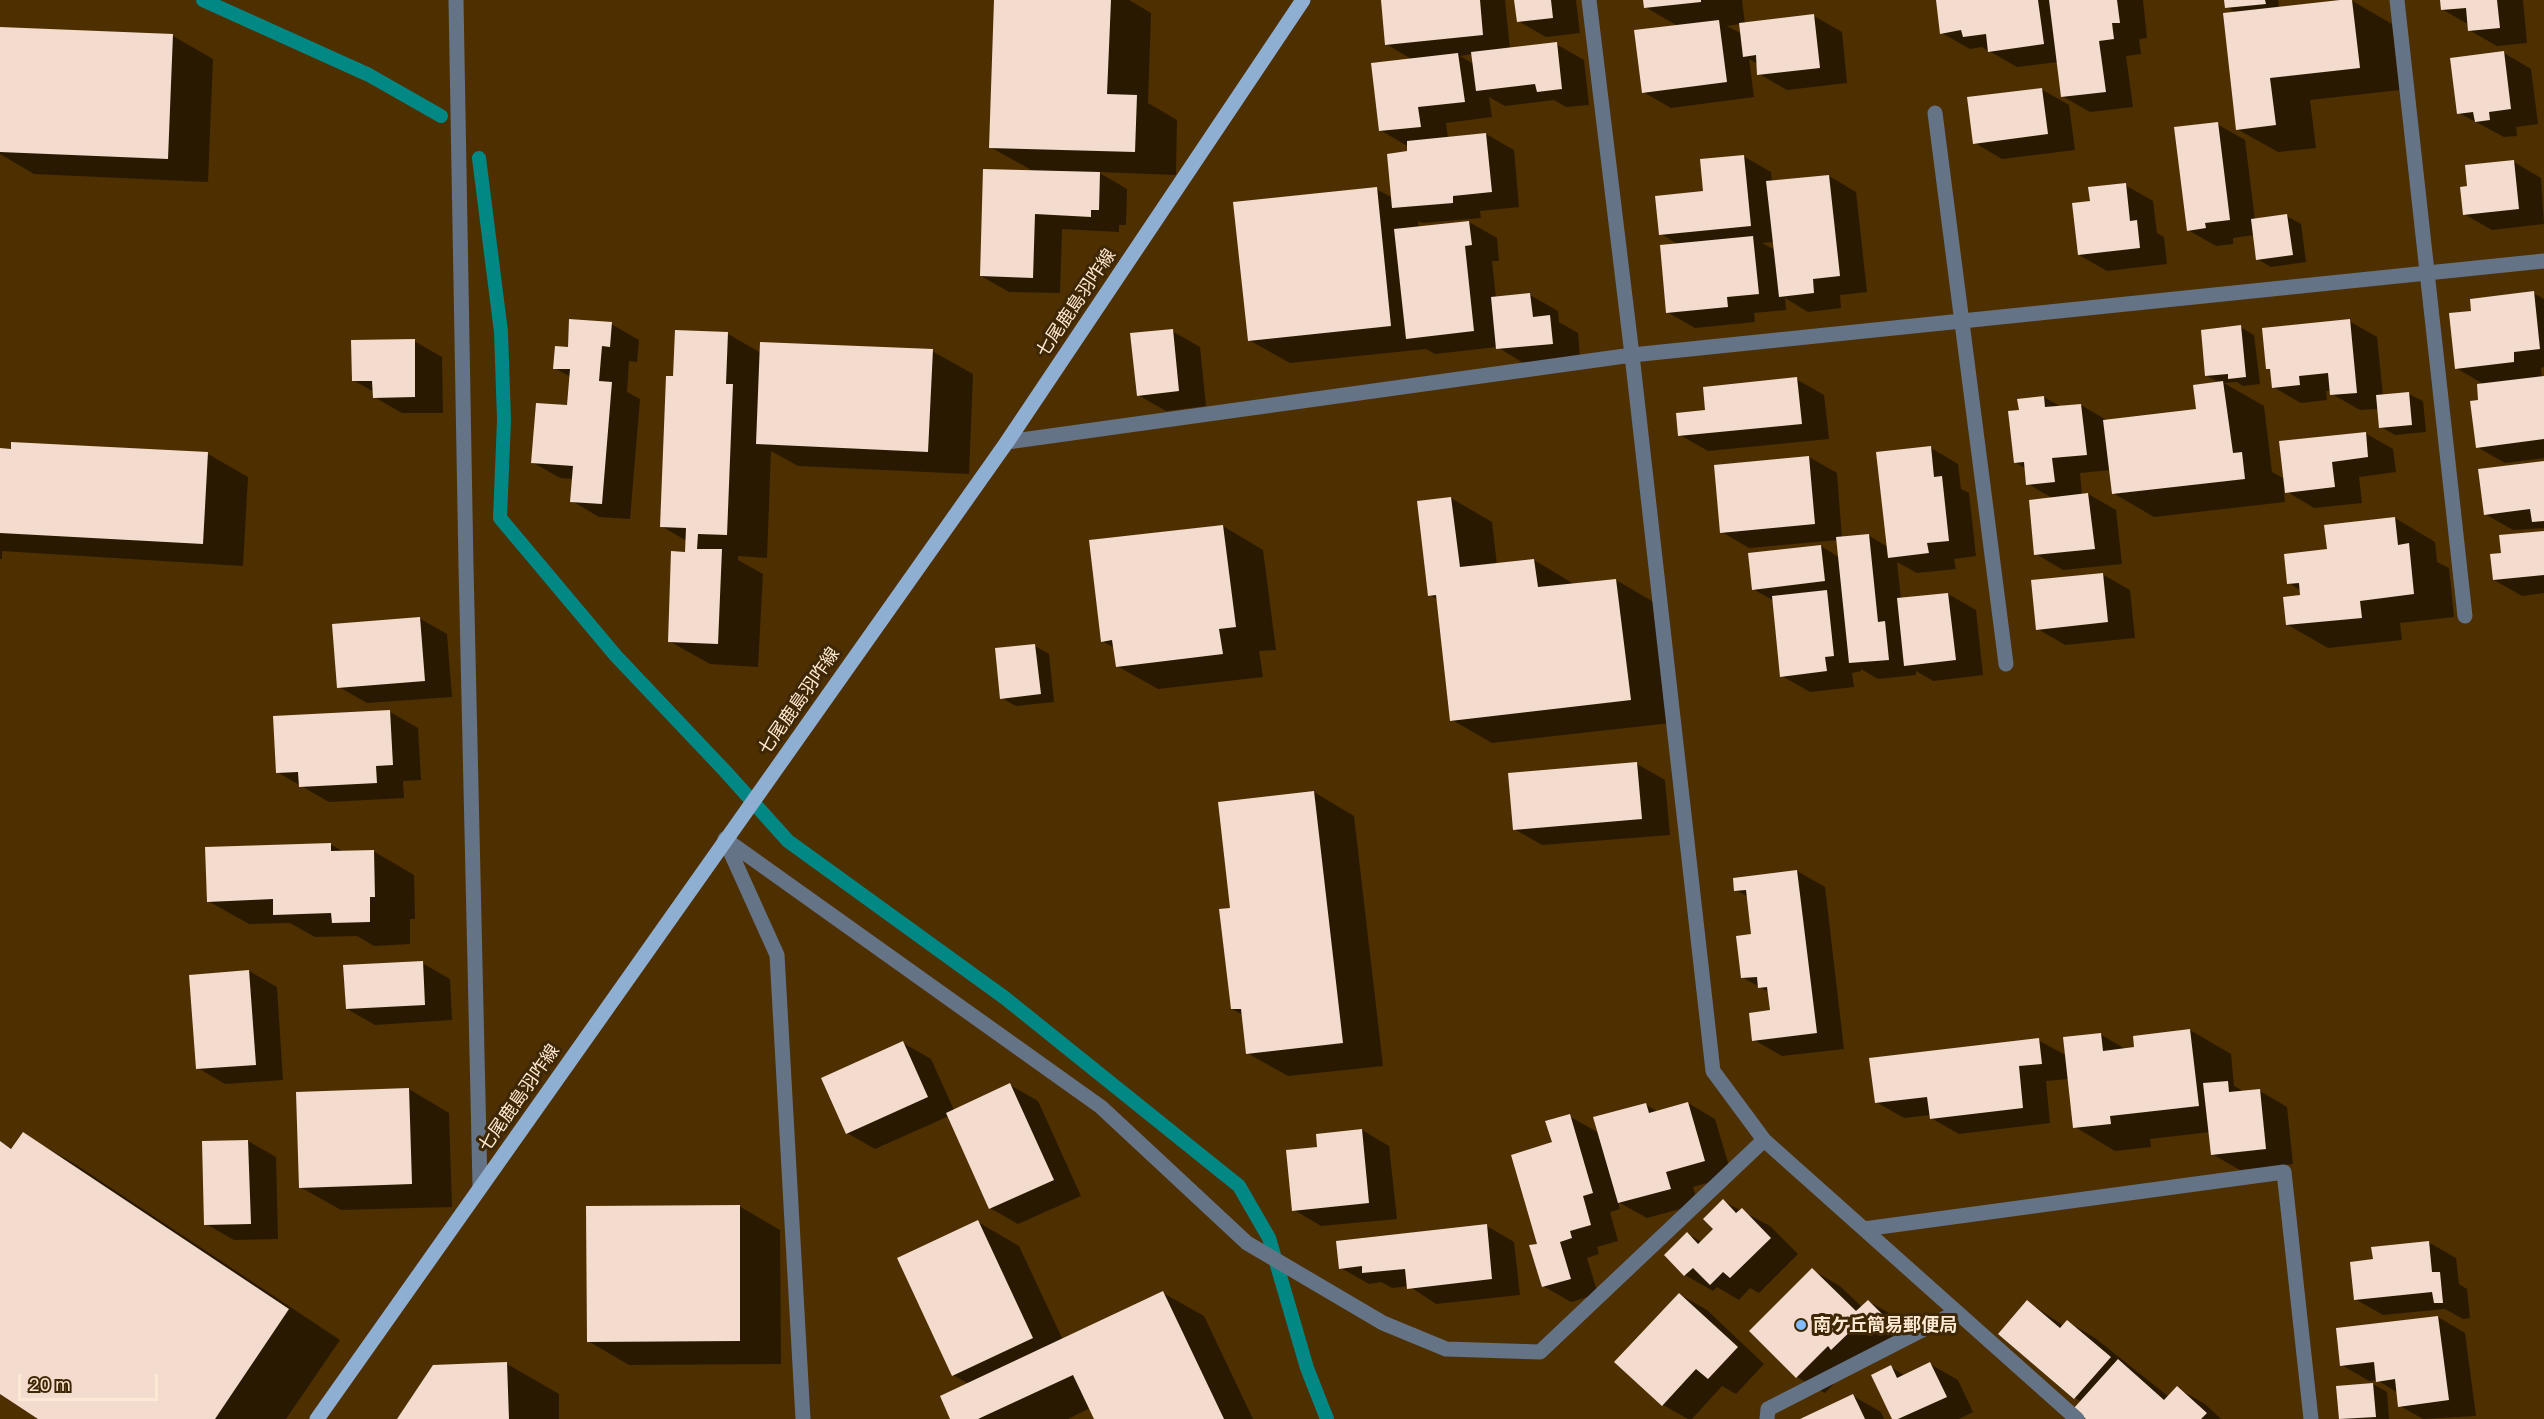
<!DOCTYPE html>
<html>
<head>
<meta charset="utf-8">
<style>
  body { margin:0 }
  #map { position:relative; width:2544px; height:1419px; overflow:hidden; background:#4e2f00; font-family:"Golos Text",sans-serif }
  canvas { display:block }
  .scale { position:absolute; left:18px; top:1374px; width:140px; height:27px; box-sizing:border-box; border:3px solid #fde9d3; border-top:0; padding-left:8px; font-size:18px; line-height:21px; white-space:nowrap; color:#fde9d3; -webkit-text-stroke:4px #3e2704; paint-order:stroke }
</style>
</head>
<body>
<div id="map">
<canvas width="2544" height="1419"></canvas>
<div class="scale">20 m</div>
</div>
<script>
const c = document.querySelector('canvas').getContext('2d');
c.lineJoin = 'round';
function fillPath(path, color) { c.fillStyle = color; c.fill(path, 'evenodd'); }
const shape = rows => new Path2D(rows.map(r => 'M' + r).join(''));
function strokePath(path, color, width, dash) { c.strokeStyle = color; c.lineWidth = width; c.lineCap = dash ? 'butt' : 'round'; c.setLineDash(dash || []); c.stroke(path); }
function write(font, color, halo, rows, align = 'center') {
  c.font = font + ' "Golos Text","Noto Sans JP",sans-serif'; c.lineWidth = 6; c.setLineDash([]); c.textBaseline = 'middle'; c.strokeStyle = halo; c.fillStyle = color; for (const [text, x, y, turn = 0] of rows) {
    c.save(); c.translate(x, y); c.rotate((+turn || 0) * Math.PI / 180); c.textAlign = isNaN(turn) ? turn : align; if (halo) c.strokeText(text, 0, 0); c.fillText(text, 0, 0); c.restore();
  }
}
const shadow = shape([
  [995,0,1129,0,1151,13,1148,103,1177,120,1176,175,1098,172,1127,189,1126,225,1119,225,1119,232,1062,229,1060,293,1009,292,981,276,1033,171,990,147],
  [1382,0,1505,0,1510,49,1556,44,1584,60,1589,105,1566,107,1554,100,1505,106,1489,97,1492,117,1446,123,1448,138,1486,134,1514,150,1519,207,1480,211,1481,218,1422,223,1418,221,1419,228,1469,222,1497,238,1499,261,1492,261,1496,298,1530,295,1558,311,1559,322,1578,333,1580,359,1525,364,1497,347,1435,354,1426,349,1290,363,1249,340,1376,189,1393,198,1409,153,1409,147,1380,130,1413,60,1386,44],
  [1473,54,1474,64,1460,56],
  [1516,0,1576,0,1580,33,1546,37,1518,21],
  [1644,0,1742,0,1745,24,1814,16,1842,32,1847,83,1787,90,1759,74,1758,64,1749,59,1754,97,1671,108,1643,92,1678,26,1645,7],
  [1740,24,1742,34,1727,26],
  [1938,0,2143,0,2147,38,2139,39,2141,54,2126,56,2133,107,2090,112,2062,96,2058,62,2017,67,1982,47,1970,49,1942,33],
  [2226,0,2278,0,2279,9,2351,0,2392,24,2400,90,2310,100,2316,148,2278,152,2237,129,2237,13,2227,7],
  [2442,0,2523,0,2527,43,2497,46,2469,30,2469,25,2442,9],
  [0,28,173,36,213,59,208,182,34,174,0,154],
  [2504,53,2531,69,2538,124,2516,127,2517,136,2504,137,2459,113],
  [2041,89,2069,105,2075,150,2002,159,1975,143],
  [2217,124,2245,140,2255,220,2287,216,2301,224,2306,262,2271,267,2257,259,2254,235,2233,238,2233,244,2216,246,2188,230],
  [1743,156,1771,172,1772,182,1829,176,1856,192,1867,292,1840,295,1841,308,1808,312,1785,298,1786,310,1754,313,1755,322,1695,328,1667,312,1679,245,1661,234],
  [1774,242,1775,250,1762,243],
  [2514,162,2541,178,2544,224,2492,230,2464,214,2469,188],
  [2125,185,2153,201,2157,233,2164,237,2167,264,2107,271,2079,255,2091,202],
  [2533,293,2544,299,2544,367,2541,368,2542,378,2544,378,2544,458,2505,463,2477,447,2480,401,2485,385,2456,368,2473,312],
  [2349,321,2377,337,2383,396,2409,394,2423,401,2426,432,2395,435,2381,427,2379,409,2360,410,2332,394,2331,391,2326,391,2327,400,2301,403,2273,387,2272,371,2268,369],
  [611,324,639,340,637,362,629,361,627,392,640,399,630,519,599,517,572,501,574,479,560,478,532,462,568,407,571,377,554,368,569,349],
  [2240,327,2254,335,2260,384,2243,386,2237,382,2224,383,2264,406,2272,472,2285,479,2365,433,2393,449,2396,472,2359,477,2362,503,2314,508,2284,490,2285,502,2154,517,2113,493,2111,470,2080,473,2082,495,2088,494,2116,510,2122,564,2063,570,2036,554,2052,498,2028,484,2026,469,2015,462,2020,411,2044,397,2061,407,2081,405,2108,421,2198,410,2220,383,2207,376],
  [1172,331,1200,347,1206,406,1166,411,1138,395],
  [728,334,761,353,932,351,973,374,969,474,798,466,771,451,767,558,738,556,738,560,763,574,758,667,710,664,669,641,687,553,687,541,661,526,674,378],
  [414,341,442,357,443,413,402,413,374,397,374,392,353,380],
  [1796,379,1824,395,1829,439,1708,451,1680,435],
  [1931,448,1958,464,1961,489,1969,493,1976,556,1954,559,1956,569,1917,573,1897,562,1901,599,1948,594,1976,610,1983,675,1933,681,1916,671,1916,675,1878,679,1861,669,1861,671,1852,673,1854,687,1810,692,1782,676,1774,601,1753,589,1821,546,1840,558,1838,540,1749,548,1722,532,1809,457,1837,473,1842,538,1868,535,1888,547],
  [0,449,208,454,248,477,243,566,2,551,2,559,0,559],
  [2544,462,2544,528,2513,530,2485,514],
  [1451,498,1492,522,1497,565,1534,560,1574,584,1616,580,1657,604,1671,723,1492,743,1452,720,1438,600,1430,595],
  [2395,518,2435,542,2437,562,2449,568,2454,617,2400,623,2402,640,2328,648,2288,625,2302,597,2301,591,2289,583,2328,551],
  [1223,526,1263,550,1276,650,1259,651,1263,677,1158,689,1117,666,1115,648,1102,641],
  [2544,532,2544,593,2522,596,2494,580,2502,555],
  [2102,574,2130,590,2135,638,2065,645,2038,629],
  [419,618,447,634,452,697,367,703,339,687],
  [1035,646,1049,654,1054,702,1016,706,1002,698],
  [390,712,418,728,421,780,403,781,404,798,329,802,277,772],
  [1637,764,1665,780,1670,835,1542,845,1514,829],
  [1314,792,1354,816,1383,1066,1288,1076,1247,1053,1243,1015,1232,1009,1232,909],
  [330,844,344,852,373,851,414,875,415,919,410,919,410,944,374,946,357,936,315,937,290,923,249,924,208,901],
  [1797,871,1825,887,1844,1049,1782,1056,1754,1040,1772,1012,1770,993,1742,977,1753,936,1748,897,1736,890],
  [422,963,450,979,452,1020,375,1025,347,1009],
  [249,971,277,987,283,1080,225,1084,198,1068],
  [2190,1030,2231,1054,2234,1086,2245,1092,2260,1091,2287,1107,2293,1164,2240,1170,2212,1154,2210,1132,2150,1139,2151,1147,2115,1151,2075,1127,2069,1079,2046,1081,2050,1123,1959,1134,1931,1118,1931,1115,1904,1118,1876,1102,2038,1040,2067,1056,2100,1034,2127,1050],
  [903,1043,931,1059,954,1110,1010,1085,1038,1101,1081,1196,1018,1224,990,1208,949,1116,875,1149,847,1133],
  [409,1089,449,1113,452,1207,341,1210,300,1187],
  [1688,1103,1715,1119,1732,1176,1693,1187,1698,1204,1647,1218,1618,1202,1620,1209,1610,1212,1618,1241,1597,1247,1599,1254,1587,1258,1598,1294,1571,1302,1543,1286,1539,1245,1554,1143,1569,1116,1599,1133,1645,1104,1658,1112],
  [1362,1130,1389,1146,1397,1219,1321,1226,1294,1210,1319,1148],
  [23,1134,75,1164,340,1340,286,1419,41,1419,0,1392,0,1142,13,1149],
  [248,1141,276,1157,278,1239,234,1240,206,1224,203,1143],
  [1723,1201,1770,1226,1798,1254,1759,1293,1750,1288,1739,1300,1717,1287,1713,1291,1685,1275,1687,1234,1702,1242,1715,1229],
  [739,1206,780,1230,781,1364,629,1365,588,1341],
  [978,1222,1019,1246,1063,1340,1163,1293,1204,1316,1253,1419,1095,1419,1090,1408,1068,1419,952,1419,969,1384,953,1375],
  [1487,1226,1514,1242,1520,1295,1436,1304,1409,1286,1392,1288,1381,1282,1369,1284,1341,1268],
  [2428,1242,2456,1258,2459,1284,2467,1289,2470,1318,2463,1319,2445,1309,2383,1315,2355,1299,2374,1261],
  [1812,1270,1840,1286,1862,1307,1868,1301,1896,1317,1913,1335,1899,1349,1884,1341,1860,1365,1855,1362,1825,1393,1797,1377],
  [1679,1294,1707,1310,1764,1364,1736,1394,1722,1386,1692,1419,1688,1419,1663,1405],
  [2028,1302,2064,1326,2068,1322,2095,1338,2169,1397,2177,1388,2205,1404,2221,1419,2089,1419,2082,1402,2075,1398],
  [2438,1317,2465,1333,2476,1416,2423,1419,2400,1406,2398,1393,2377,1380,2369,1381,2342,1365],
  [507,1364,559,1394,559,1419,399,1419],
  [1930,1364,1958,1380,1973,1412,1959,1419,1894,1419,1891,1367,1905,1376],
  [2373,1384,2387,1392,2389,1419,2340,1419],
  [1853,1396,1881,1412,1884,1419,1803,1419]
]);
const stream = shape([
  [203,0,369,75,441,116],
  [479,158,501,332,504,420,500,518,616,656,725,771,788,841,1005,998,1239,1186,1269,1238,1307,1368,1327,1419]
]);
const building = shape([
  [994,0,1111,0,1107,94,1137,95,1135,152,989,148],
  [1381,0,1480,0,1483,35,1385,45],
  [1514,0,1551,0,1553,18,1517,22],
  [1643,0,1701,0,1701,2,1644,8],
  [1936,0,2038,0,2044,44,1988,52,1986,34,1963,37,1961,30,1940,34],
  [2049,0,2117,0,2120,23,2112,23,2114,39,2099,41,2106,92,2061,97],
  [2224,0,2265,0,2266,4,2225,8],
  [2340,0,2352,0,2360,68,2270,78,2276,125,2236,130,2223,13],
  [2440,0,2497,0,2500,28,2468,31,2466,8,2441,10],
  [1814,14,1820,68,1757,75,1756,55,1743,57,1739,23],
  [1719,20,1727,82,1642,93,1634,30],
  [0,27,173,34,168,159,0,152],
  [1557,42,1562,89,1537,92,1535,84,1476,91,1471,52],
  [2504,51,2511,109,2489,112,2490,120,2475,122,2473,112,2457,114,2450,58],
  [1458,53,1465,102,1418,107,1421,127,1379,131,1371,63],
  [2042,88,2048,134,1973,144,1967,97],
  [2218,122,2230,220,2205,223,2206,228,2187,231,2174,127],
  [1486,133,1492,192,1453,196,1453,203,1392,208,1387,154,1407,151,1407,141],
  [1744,155,1751,226,1659,235,1655,196,1703,191,1700,159],
  [2514,160,2519,209,2463,215,2460,187,2467,186,2465,165],
  [983,169,1100,172,1099,210,1091,210,1091,217,1035,214,1033,278,980,276],
  [1829,175,1840,276,1813,279,1814,293,1779,297,1766,181],
  [2126,183,2130,221,2137,220,2140,248,2078,255,2072,203,2090,201,2088,187],
  [1377,187,1391,326,1248,341,1233,202],
  [2287,214,2293,255,2256,260,2251,219],
  [1469,221,1472,245,1465,246,1474,331,1406,339,1394,229],
  [1753,236,1759,294,1727,297,1728,307,1666,313,1660,245],
  [2534,291,2540,349,2514,352,2514,362,2455,369,2449,313,2471,311,2470,299],
  [1530,293,1533,317,1550,315,1553,344,1496,349,1491,297],
  [569,319,612,322,610,347,602,346,599,381,612,382,602,504,570,502,573,466,531,463,536,403,567,405,570,369,553,369,555,346,568,347],
  [2350,319,2357,393,2330,395,2328,373,2299,376,2300,385,2272,388,2270,369,2266,369,2262,328],
  [2241,325,2246,377,2228,379,2228,374,2205,376,2201,330],
  [1173,329,1179,391,1137,396,1130,333],
  [675,330,728,332,726,384,733,384,727,535,698,534,697,549,722,549,718,644,668,642,671,551,685,552,686,528,660,527,666,376,673,376],
  [415,339,415,397,373,398,372,381,352,381,351,340],
  [760,342,933,349,928,452,756,444],
  [2544,376,2544,439,2476,448,2470,401,2478,400,2477,384],
  [1797,377,1802,424,1678,436,1676,413,1705,410,1703,387],
  [2223,381,2233,453,2242,452,2245,479,2112,494,2103,420,2196,409,2193,385],
  [2409,392,2412,425,2379,428,2376,395],
  [2044,396,2045,407,2081,404,2087,455,2052,458,2055,482,2026,485,2024,462,2014,463,2008,411,2019,410,2017,399],
  [2366,432,2368,457,2332,462,2335,487,2285,493,2279,441],
  [11,442,208,452,203,544,0,533,0,448,11,449],
  [1931,446,1934,477,1942,476,1949,541,1927,543,1929,553,1888,558,1876,452],
  [1809,456,1815,524,1720,533,1714,465],
  [2544,461,2544,521,2532,522,2530,509,2484,515,2478,469],
  [2088,493,2095,549,2034,555,2029,500],
  [1451,497,1460,567,1534,559,1538,587,1616,579,1631,700,1450,721,1436,595,1428,596,1417,501],
  [2395,517,2398,545,2409,543,2414,594,2360,601,2362,618,2286,625,2283,597,2300,595,2299,583,2287,584,2284,554,2327,549,2324,525],
  [1223,525,1236,627,1219,629,1223,654,1116,667,1112,640,1101,642,1089,540],
  [2544,531,2544,575,2493,580,2490,554,2501,553,2499,535],
  [1869,534,1878,622,1885,621,1889,660,1849,663,1836,537],
  [1821,545,1825,581,1752,590,1748,553],
  [2103,573,2108,622,2036,630,2031,580],
  [1827,590,1834,656,1825,657,1827,671,1780,677,1772,596],
  [1948,593,1956,660,1904,666,1897,598],
  [420,617,425,681,337,688,332,624],
  [1035,644,1041,694,1000,699,995,648],
  [390,710,393,765,376,766,377,783,299,787,298,772,276,773,273,716],
  [1637,762,1642,819,1513,830,1508,773],
  [1314,791,1343,1043,1246,1054,1241,1009,1231,1009,1219,909,1230,908,1218,802],
  [331,843,331,851,374,850,375,897,370,897,370,922,332,923,331,913,273,915,273,899,207,902,205,847],
  [1797,870,1817,1033,1752,1041,1749,1013,1770,1010,1767,987,1758,988,1757,977,1741,978,1736,936,1751,934,1746,890,1734,891,1733,878],
  [423,961,425,1005,346,1009,343,965],
  [249,970,256,1065,196,1069,189,975],
  [2190,1029,2199,1106,2110,1116,2111,1124,2073,1128,2063,1037,2101,1033,2103,1051,2134,1047,2133,1036],
  [2039,1038,2042,1064,2019,1066,2023,1108,1930,1119,1927,1097,1875,1103,1869,1058],
  [903,1041,928,1097,846,1134,821,1078],
  [2228,1081,2229,1092,2260,1089,2266,1149,2211,1155,2203,1083],
  [1010,1083,1054,1180,989,1209,946,1113],
  [409,1088,412,1184,299,1188,296,1092],
  [1688,1102,1705,1161,1666,1172,1671,1189,1618,1203,1593,1117,1646,1103,1649,1113],
  [1570,1114,1593,1193,1583,1196,1591,1225,1570,1231,1572,1238,1560,1242,1571,1279,1542,1287,1529,1245,1537,1244,1511,1155,1552,1142,1545,1121],
  [1362,1129,1369,1203,1292,1211,1286,1150,1317,1147,1316,1134],
  [23,1132,289,1309,215,1419,38,1419,0,1394,0,1141,11,1149],
  [248,1140,251,1224,204,1225,202,1141],
  [1723,1199,1736,1213,1742,1208,1771,1238,1730,1278,1723,1272,1710,1285,1693,1268,1684,1276,1664,1255,1687,1232,1698,1244,1713,1229,1703,1219],
  [740,1205,740,1341,587,1342,586,1206],
  [978,1220,1033,1338,952,1376,897,1258],
  [1487,1224,1492,1279,1407,1289,1405,1269,1362,1273,1362,1266,1339,1269,1336,1241],
  [2429,1241,2432,1272,2440,1272,2443,1303,2434,1303,2432,1292,2354,1300,2350,1262,2373,1259,2371,1247],
  [1812,1268,1856,1311,1868,1300,1886,1318,1870,1334,1859,1323,1831,1350,1828,1346,1796,1378,1749,1331],
  [1163,1291,1224,1419,1094,1419,1073,1375,978,1419,950,1419,940,1396],
  [1679,1293,1738,1347,1708,1379,1696,1369,1662,1406,1614,1362],
  [2027,1300,2060,1328,2067,1320,2111,1357,2074,1399,1998,1334],
  [2438,1316,2449,1400,2398,1407,2395,1379,2376,1382,2374,1362,2340,1366,2336,1328],
  [2118,1359,2164,1400,2177,1386,2207,1413,2201,1419,2086,1419,2074,1408],
  [507,1362,509,1419,397,1419,433,1365],
  [1930,1362,1947,1397,1898,1419,1892,1419,1871,1375,1891,1365,1897,1378],
  [2373,1383,2376,1417,2339,1419,2336,1386],
  [1853,1394,1865,1419,1800,1419]
]);
const minor = shape([
  [456,0,466,566,480,1186],
  [1589,0,1632,355,1713,1071,1764,1140,2077,1419],
  [2397,0,2465,616],
  [1935,113,2006,664],
  [1007,442,1632,355,2544,261],
  [725,839,1101,1107,1247,1243,1383,1323,1446,1349,1540,1352,1764,1140],
  [725,840,777,955,803,1419],
  [1864,1229,2284,1172,2311,1419],
  [1767,1419,1768,1409,1957,1312]
]);
const major = shape([
  [317,1419,1007,442,1303,0]
]);
const markers = [
  [1801,1325,6,"#82bcfa"]
];
const streetNames = [
  ["七尾鹿島羽咋線",1076,303,-56],
  ["七尾鹿島羽咋線",799,701,-55],
  ["七尾鹿島羽咋線",519,1098,-55]
];
const poiNames = [
  ["南ケ丘簡易郵便局",1813,1325]
];
fillPath(shadow, '#0007');
strokePath(stream, '#018884', 14);
fillPath(building, '#f3dbce');
strokePath(minor, '#647385', 15);
strokePath(major, '#8eaed2', 15);
for (const [x, y, r, color] of markers) { const dot = new Path2D(); dot.arc(x, y, r, 0, 2 * Math.PI); c.fillStyle = color; c.fill(dot); strokePath(dot, '#3e2704', 2); }
write('18px', '#fde9d3', '#3e2704', streetNames);
write('bold 18px', '#fde9d3', '#3e2704', poiNames, 'left');
</script>
</body>
</html>
